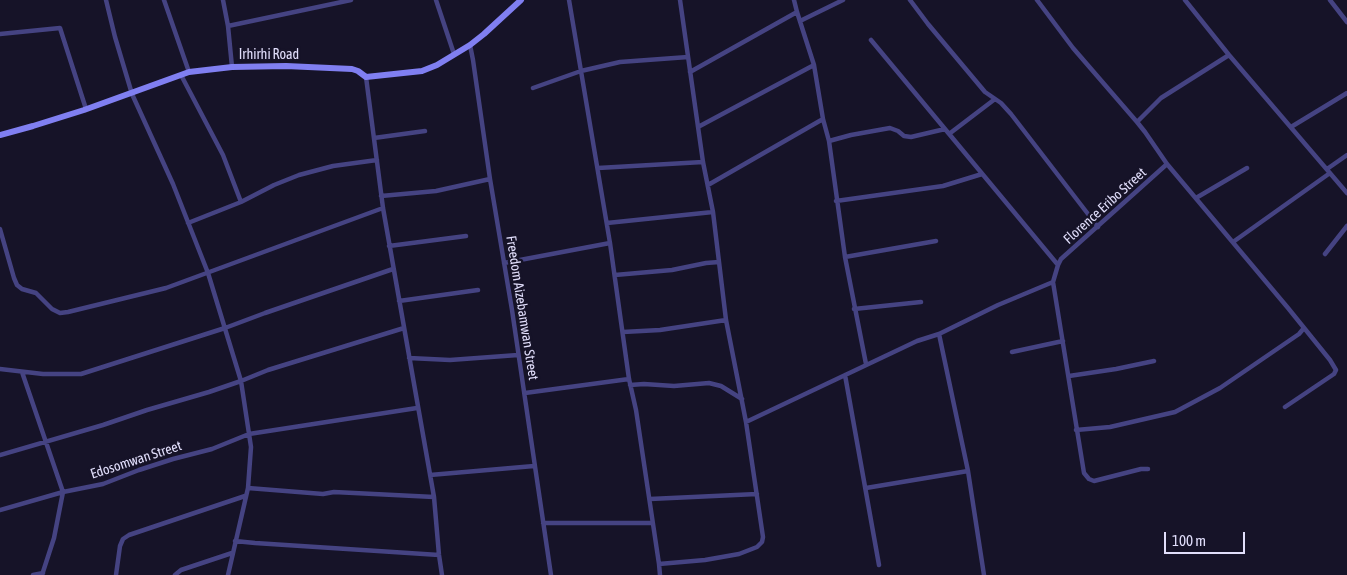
<!DOCTYPE html>
<html>
<head>
<meta charset="utf-8">
<style>
  body { margin:0 }
  #map { position:relative; width:1347px; height:575px; overflow:hidden; background:#161328; font-family:"Asap Condensed",sans-serif }
  canvas { display:block }
  .scale { position:absolute; left:1164px; top:532px; width:81px; height:22px; box-sizing:border-box; border:2px solid #e1defb; border-top:0; padding-left:6px; font-size:15px; line-height:18px; white-space:nowrap; color:#e1defb; -webkit-text-stroke:4px #161328; paint-order:stroke }
</style>
</head>
<body>
<div id="map">
<canvas width="1347" height="575"></canvas>
<div class="scale">100 m</div>
</div>
<script>
const c = document.querySelector('canvas').getContext('2d');
c.lineJoin = 'round';
const shape = rows => new Path2D(rows.map(r => 'M' + r).join(''));
function strokePath(path, color, width, dash) { c.strokeStyle = color; c.lineWidth = width; c.lineCap = dash ? 'butt' : 'round'; c.setLineDash(dash || []); c.stroke(path); }
function write(font, color, halo, rows, align = 'center') {
  c.font = font + ' "Asap Condensed",sans-serif'; c.lineWidth = 5; c.setLineDash([]); c.textBaseline = 'middle'; c.strokeStyle = halo; c.fillStyle = color; for (const [text, x, y, turn = 0] of rows) {
    c.save(); c.translate(x, y); c.rotate((+turn || 0) * Math.PI / 180); c.textAlign = isNaN(turn) ? turn : align; if (halo) c.strokeText(text, 0, 0); c.fillText(text, 0, 0); c.restore();
  }
}
const street = shape([
  [106,0,115,37,132,94,173,184,208,273,241,381,251,447,248,488,228,575],
  [164,0,189,72],
  [223,0,228,26,232,67],
  [436,0,454,54],
  [569,0,610,243,629,379,636,410,659,564,660,575],
  [794,0,797,12,814,65,823,119,829,141,845,257,866,364],
  [910,0,928,24,985,92,1001,103,1011,114,1098,227],
  [1037,0,1073,48,1137,122],
  [1185,0,1229,55,1347,193],
  [1330,0,1347,22],
  [800,21,843,0],
  [228,26,351,0],
  [0,34,60,28,86,109],
  [871,40,945,129],
  [470,45,473,60,490,179,512,310,551,575],
  [1229,55,1161,98,1137,122,1145,132,1167,164,1288,308,1330,360,1336,370,1334,374,1285,407],
  [690,72,797,12],
  [181,75,223,155,241,202],
  [366,77,383,208,434,497,439,555,442,575],
  [533,88,581,71,620,62,688,57],
  [698,127,814,65],
  [1291,127,1347,93],
  [949,134,995,99],
  [374,138,425,131],
  [829,141,851,135,890,128,898,131,904,136,911,137,945,129,1058,265],
  [598,168,703,162],
  [1327,169,1347,155],
  [708,185,823,119],
  [381,196,436,191,490,179],
  [1196,198,1247,168],
  [836,201,943,186,982,174],
  [188,223,241,202,274,185,299,175,333,166,377,160],
  [607,223,713,212],
  [0,229,14,278,17,285,22,289,36,293,52,309,60,313,68,312,166,288,383,208],
  [1233,242,1330,173],
  [389,246,466,236],
  [1325,254,1347,226],
  [845,257,936,241],
  [504,263,610,243],
  [615,275,672,270,706,263,719,262],
  [1053,282,1084,473,1089,479,1094,481,1141,469,1148,469],
  [399,301,478,290],
  [854,309,921,302],
  [623,332,660,330,726,320],
  [939,334,968,471,984,575],
  [1012,352,1063,341],
  [409,358,450,360,518,355],
  [0,369,43,374,81,374,225,328,265,313,393,269],
  [22,372,63,492,54,538,42,575],
  [845,375,879,565],
  [1069,376,1116,369,1154,361],
  [630,385,644,384,674,386,709,383,721,386,742,399],
  [525,393,629,379],
  [746,422,917,341,939,334,998,305,1053,282,1058,265,1061,259,1167,164],
  [1076,430,1110,427,1175,412,1220,388,1299,334,1304,328],
  [0,455,103,425,147,410,209,392,241,381,268,370,404,328],
  [430,475,534,466],
  [248,488,323,494,334,492,434,497],
  [866,488,968,471],
  [650,499,757,494],
  [0,510,63,492,103,484,139,470,173,459,212,449,249,434,417,408],
  [543,523,653,523],
  [235,541,255,543,439,555],
  [659,564,705,560,739,554,757,547,762,542,763,537,746,422,726,320,713,212,703,162,680,0],
  [33,575,43,573],
  [116,575,120,546,123,539,129,535,245,496],
  [175,575,181,570,232,553]
]);
const secondary = shape([
  [0,135,33,126,84,110,189,72,232,67,286,66,352,69,358,71,366,77,422,71,437,65,470,45,484,34,521,0]
]);
const streetNames = [
  ["Irhirhi Road",269,55],
  ["Florence Eribo Street",1105,206,-42],
  ["Freedom Aizebamwan Street",522,308,81],
  ["Edosomwan Street",136,460,-18]
];
strokePath(street, '#454382', 4.5);
strokePath(secondary, '#807ff1', 6);
write('14px', '#e1defb', '#161328', streetNames);
</script>
</body>
</html>
